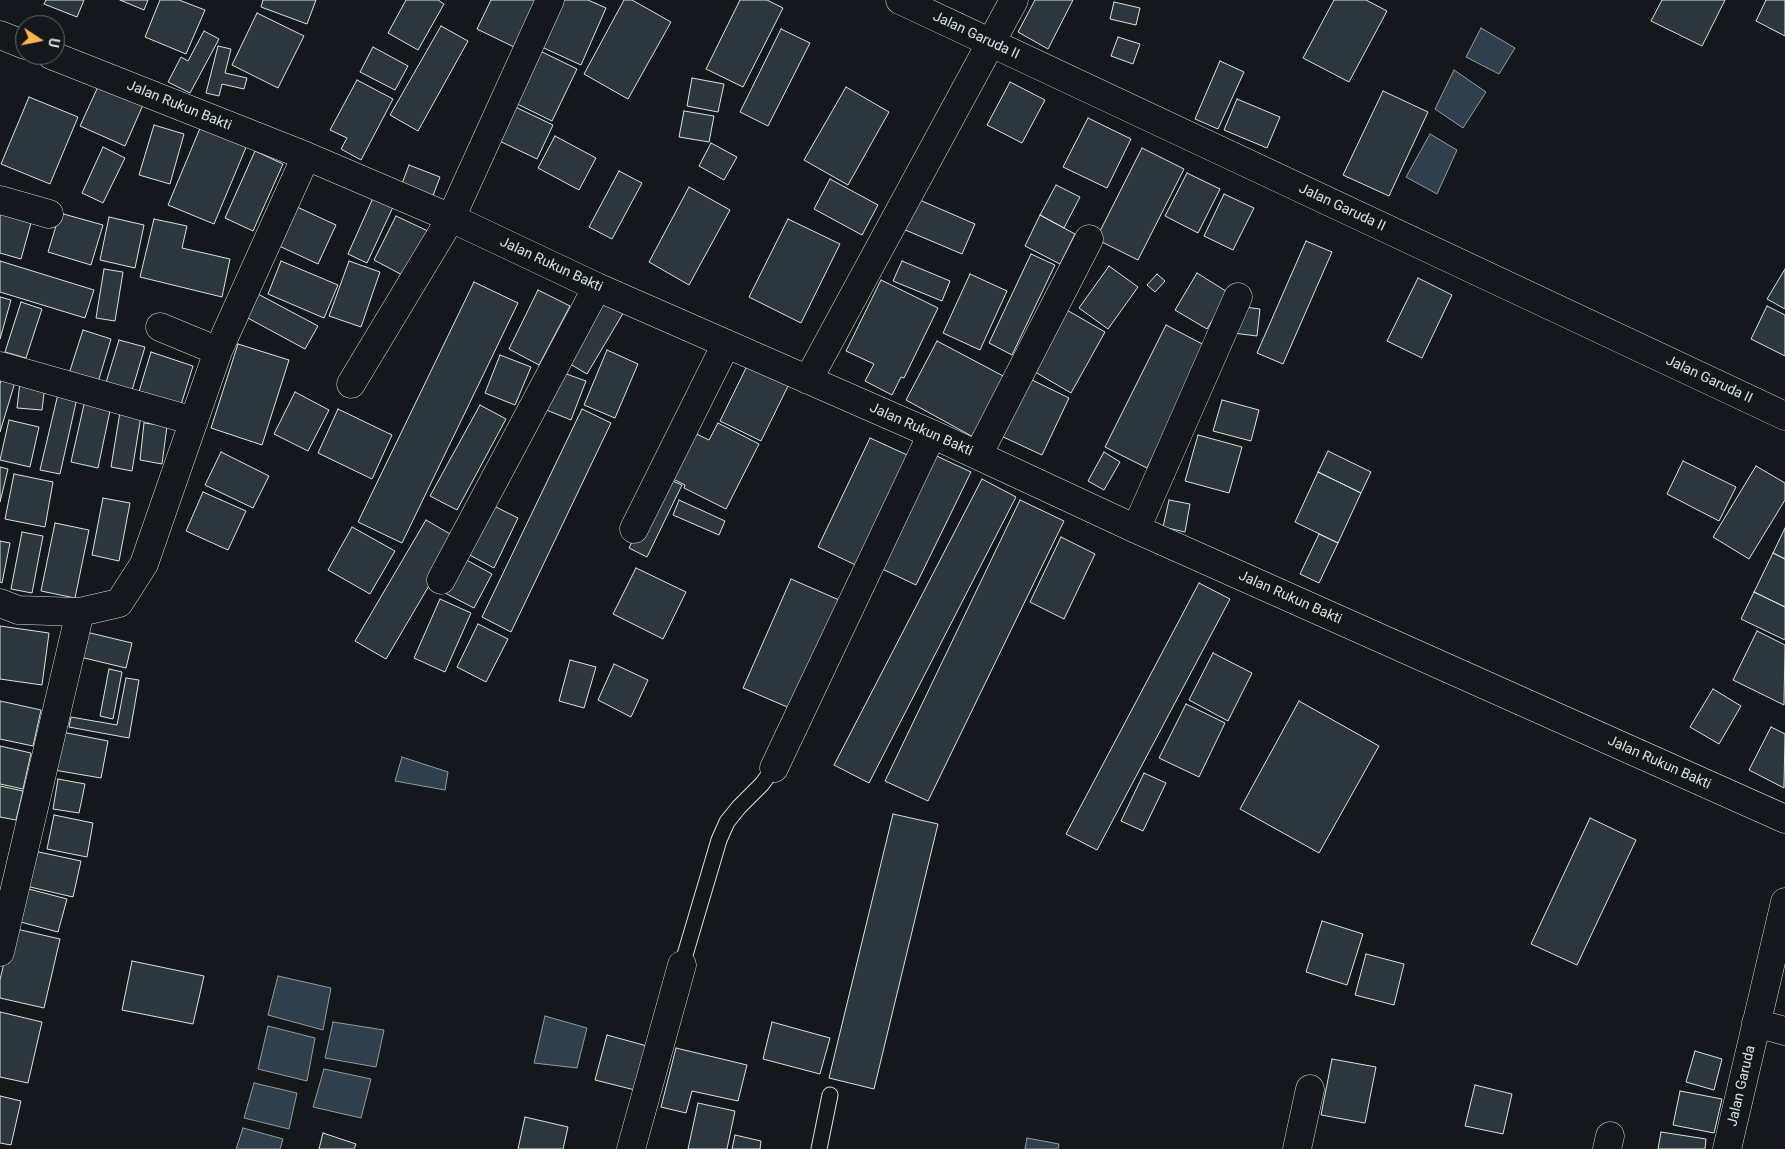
<!DOCTYPE html>
<html>
<head>
<meta charset="utf-8">
<style>
  body { margin:0 }
  #map { position:relative; width:1785px; height:1149px; overflow:hidden; background:#14181c; font-family:Roboto,sans-serif }
  canvas { display:block }
  .north { position:absolute; left:15px; top:15px; width:50px; height:50px; box-sizing:border-box; background:#14181c; border:1px solid #626a69; border-radius:50%; rotate:101deg; font-size:14px; font-weight:700; line-height:20px; text-align:center; color:#d8e6dc }
  .north::after { content:''; display:block; margin:auto; width:18px; height:22px; background:#ffb74d; clip-path:polygon(50% 0,100% 100%,50% 72%,0 100%) }
</style>
</head>
<body>
<div id="map">
<canvas width="1785" height="1149"></canvas>
<div class="north">U</div>
</div>
<script>
const c = document.querySelector('canvas').getContext('2d');
c.lineJoin = 'round';
function fillPath(path, color) { c.fillStyle = color; c.fill(path, 'evenodd'); }
const shape = rows => new Path2D(rows.map(r => 'M' + r).join(''));
function strokePath(path, color, width, dash) { c.strokeStyle = color; c.lineWidth = width; c.lineCap = dash ? 'butt' : 'round'; c.setLineDash(dash || []); c.stroke(path); }
function write(font, color, halo, rows, align = 'center') {
  c.font = font + ' Roboto,sans-serif'; c.lineWidth = 4; c.setLineDash([]); c.textBaseline = 'middle'; c.strokeStyle = halo; c.fillStyle = color; for (const [text, x, y, turn = 0] of rows) {
    c.save(); c.translate(x, y); c.rotate((+turn || 0) * Math.PI / 180); c.textAlign = isNaN(turn) ? turn : align; if (halo) c.strokeText(text, 0, 0); c.fillText(text, 0, 0); c.restore();
  }
}
const water = shape([
  [1481,28,1515,48,1499,74,1466,57,1481,28],
  [1454,70,1486,92,1463,128,1435,109,1454,70],
  [1430,134,1457,150,1437,194,1406,177,1430,134],
  [402,757,448,772,445,790,395,781,402,757],
  [278,976,331,988,323,1030,268,1015,278,976],
  [545,1016,587,1028,577,1068,534,1063,545,1016],
  [333,1022,384,1030,376,1067,325,1058,333,1022],
  [268,1026,315,1038,307,1081,258,1069,268,1026],
  [324,1069,371,1079,361,1118,313,1107,324,1069],
  [254,1083,297,1093,289,1129,244,1118,254,1083],
  [243,1128,283,1139,280,1149,236,1149,243,1128],
  [1027,1138,1059,1144,1058,1149,1025,1149,1027,1138]
]);
const building = shape([
  [46,0,84,0,77,17,44,4,46,0],
  [120,0,148,0,144,10,120,0],
  [160,0,179,0,205,10,186,54,145,37,160,0],
  [263,0,316,0,307,24,261,7,263,0],
  [406,0,438,0,444,4,418,50,388,33,406,0],
  [491,0,537,0,514,47,477,29,491,0],
  [553,0,588,0,606,8,581,65,533,43,553,0],
  [624,0,632,0,671,22,628,99,584,74,624,0],
  [740,0,767,0,783,8,743,87,706,69,740,0],
  [1035,0,1073,0,1048,49,1018,32,1035,0],
  [1334,0,1366,0,1387,11,1349,82,1303,58,1334,0],
  [1662,0,1725,0,1702,46,1651,21,1662,0],
  [1766,0,1785,0,1785,36,1756,21,1766,0],
  [1114,2,1140,8,1136,25,1110,19,1114,2],
  [257,13,304,36,278,88,232,65,257,13],
  [441,26,468,41,418,131,390,115,441,26],
  [781,29,810,43,768,126,740,112,781,29],
  [204,31,219,39,190,93,168,82,181,57,188,61,204,31],
  [1118,37,1140,44,1133,64,1111,56,1118,37],
  [218,46,231,49,225,73,247,78,244,89,222,84,219,96,206,93,218,46],
  [373,47,408,66,395,90,360,72,373,47],
  [532,47,577,69,552,121,507,99,532,47],
  [1220,61,1244,72,1218,129,1195,119,1220,61],
  [102,78,146,98,125,146,80,126,102,78],
  [692,78,724,84,718,112,687,106,692,78],
  [357,80,393,99,361,160,341,149,347,138,330,130,357,80],
  [1010,82,1045,100,1022,143,987,125,1010,82],
  [846,87,889,112,848,185,804,160,846,87],
  [1383,91,1428,112,1389,196,1343,175,1383,91],
  [29,97,78,117,50,184,1,164,29,97],
  [1237,99,1280,117,1267,148,1224,130,1237,99],
  [505,102,553,125,537,159,489,136,505,102],
  [684,111,714,116,709,142,679,137,684,111],
  [1088,118,1131,139,1107,188,1063,167,1088,118],
  [154,125,184,134,170,184,139,175,154,125],
  [201,126,247,145,214,224,168,205,201,126],
  [555,136,596,158,579,190,538,168,555,136],
  [711,143,737,157,724,180,699,166,711,143],
  [103,147,125,158,103,203,82,193,103,147],
  [1142,148,1184,169,1138,260,1096,239,1142,148],
  [255,151,283,164,253,231,225,218,255,151],
  [409,165,440,177,431,201,400,189,409,165],
  [619,171,642,183,612,239,589,227,619,171],
  [1187,173,1220,189,1198,233,1165,216,1187,173],
  [830,179,878,205,862,235,814,209,830,179],
  [1056,185,1080,197,1064,228,1040,215,1056,185],
  [689,187,730,210,689,285,649,262,689,187],
  [1224,194,1254,208,1233,250,1204,236,1224,194],
  [373,198,393,207,367,263,348,254,373,198],
  [915,198,975,224,962,254,903,229,915,198],
  [295,206,336,225,318,264,277,245,295,206],
  [60,213,103,225,91,265,48,252,60,213],
  [0,214,31,223,21,259,0,253,0,214],
  [1040,215,1075,234,1060,264,1025,246,1040,215],
  [396,216,430,232,408,278,374,260,396,216],
  [109,217,144,225,135,268,100,260,109,217],
  [154,219,187,226,182,248,230,259,222,297,140,277,154,219],
  [788,219,840,244,801,323,749,297,788,219],
  [1306,241,1332,252,1283,364,1257,353,1306,241],
  [1031,254,1055,265,1012,355,989,343,1031,254],
  [0,261,94,290,85,318,0,292,0,261],
  [281,261,338,285,324,318,268,294,281,261],
  [349,261,380,272,361,327,329,316,349,261],
  [902,261,950,281,942,301,893,281,902,261],
  [1109,266,1138,287,1108,329,1079,308,1109,266],
  [104,269,123,272,115,321,96,318,104,269],
  [1785,269,1785,309,1767,299,1785,269],
  [1197,273,1229,293,1207,329,1175,310,1197,273],
  [970,274,1007,291,980,350,943,333,970,274],
  [1157,274,1165,281,1155,292,1147,285,1157,274],
  [1418,278,1452,295,1422,358,1387,341,1418,278],
  [881,280,938,308,904,378,901,377,892,395,865,381,874,364,846,351,881,280],
  [474,282,518,303,402,543,358,522,474,282],
  [538,290,570,306,539,365,509,349,538,290],
  [258,294,318,326,305,349,246,317,258,294],
  [0,297,11,300,0,339,0,297],
  [603,297,625,310,587,374,565,361,603,297],
  [21,302,42,309,26,358,5,352,21,302],
  [1237,306,1260,309,1257,336,1233,333,1237,306],
  [1767,306,1785,315,1785,356,1751,339,1767,306],
  [1065,309,1105,332,1071,393,1030,369,1065,309],
  [1166,325,1208,347,1147,468,1105,447,1166,325],
  [83,330,111,339,96,389,67,380,83,330],
  [119,340,145,347,130,397,104,389,119,340],
  [937,341,1007,378,975,438,906,400,937,341],
  [238,344,289,360,262,445,211,428,238,344],
  [607,350,638,364,615,418,584,405,607,350],
  [151,352,193,366,180,408,138,395,151,352],
  [500,355,531,367,515,405,485,393,500,355],
  [748,364,789,384,761,441,720,421,748,364],
  [558,371,586,381,571,420,544,409,558,371],
  [3,375,16,379,0,432,0,384,3,375],
  [1026,377,1069,398,1042,455,999,435,1026,377],
  [20,382,45,385,42,410,17,408,20,382],
  [295,392,329,410,308,451,274,434,295,392],
  [58,394,77,398,60,474,40,470,58,394],
  [85,400,111,406,98,468,71,462,85,400],
  [1222,400,1259,410,1251,441,1213,431,1222,400],
  [480,405,506,419,457,510,430,496,480,405],
  [121,406,142,410,132,471,111,467,121,406],
  [338,409,392,435,372,479,318,453,338,409],
  [582,409,611,423,511,632,482,617,582,409],
  [9,420,39,427,30,467,0,460,9,420],
  [144,423,167,426,162,464,140,460,144,423],
  [718,423,759,444,726,509,684,488,685,485,663,474,686,429,709,440,718,423],
  [1198,435,1242,447,1229,493,1185,481,1198,435],
  [870,438,916,459,864,569,818,547,870,438],
  [1328,451,1371,472,1361,493,1318,472,1328,451],
  [221,452,269,476,253,508,205,485,221,452],
  [928,452,971,472,916,585,874,565,928,452],
  [1104,452,1120,462,1104,490,1088,481,1104,452],
  [1683,461,1736,487,1719,521,1667,494,1683,461],
  [1756,466,1785,483,1785,500,1749,559,1713,537,1756,466],
  [0,467,8,469,0,502,0,467],
  [1318,472,1361,493,1338,543,1295,522,1318,472],
  [14,474,53,482,45,527,5,519,14,474],
  [663,477,682,485,647,557,629,548,663,477],
  [982,479,1016,497,869,783,834,765,982,479],
  [203,492,246,511,228,550,186,531,203,492],
  [103,498,130,503,119,561,92,555,103,498],
  [679,500,725,521,719,535,673,515,679,500],
  [1020,500,1064,521,928,801,885,781,1020,500],
  [1169,500,1190,504,1185,532,1163,527,1169,500],
  [490,504,518,518,494,568,466,553,490,504],
  [426,520,457,538,386,659,355,641,426,520],
  [55,523,89,530,75,598,41,591,55,523],
  [352,527,395,551,370,594,328,570,352,527],
  [1785,528,1785,559,1773,553,1785,528],
  [22,532,43,536,32,593,11,589,22,532],
  [1319,534,1338,543,1319,583,1300,574,1319,534],
  [1061,537,1095,554,1064,619,1030,602,1061,537],
  [0,541,10,543,2,583,0,582,0,541],
  [1773,553,1785,559,1785,607,1754,592,1773,553],
  [461,557,492,574,474,608,443,592,461,557],
  [636,568,686,592,663,639,613,614,636,568],
  [791,579,846,603,799,712,743,688,791,579],
  [1199,583,1230,599,1097,850,1066,834,1199,583],
  [1754,592,1785,607,1785,640,1741,619,1754,592],
  [440,599,471,613,445,672,414,658,440,599],
  [478,624,508,639,486,682,457,667,478,624],
  [0,626,49,633,42,685,0,679,0,626],
  [1757,631,1785,645,1784,705,1733,680,1757,631],
  [86,632,132,643,126,668,80,657,86,632],
  [1213,653,1252,673,1228,721,1189,700,1213,653],
  [570,660,596,667,584,708,559,701,570,660],
  [614,664,648,680,631,717,598,700,614,664],
  [109,669,122,672,113,719,100,716,109,669],
  [126,678,139,680,129,738,69,727,71,717,117,725,126,678],
  [1713,689,1741,706,1719,744,1690,727,1713,689],
  [0,701,41,710,33,746,0,739,0,701],
  [1299,701,1379,746,1319,853,1240,809,1299,701],
  [1186,704,1225,723,1199,777,1159,758,1186,704],
  [1771,727,1785,734,1784,788,1749,770,1771,727],
  [62,732,108,741,101,778,54,770,62,732],
  [0,746,31,753,23,789,0,784,0,746],
  [1144,773,1166,783,1143,831,1121,821,1144,773],
  [58,779,85,784,79,813,53,809,58,779],
  [0,786,23,791,16,820,0,817,0,786],
  [893,814,938,824,874,1089,829,1078,893,814],
  [54,815,93,823,87,857,47,849,54,815],
  [1590,818,1636,840,1577,965,1531,944,1590,818],
  [34,851,81,861,73,897,26,886,34,851],
  [25,888,67,899,58,932,17,921,25,888],
  [1322,921,1363,934,1347,985,1306,972,1322,921],
  [12,928,60,939,44,1008,0,998,0,980,12,928],
  [1366,954,1404,964,1394,1005,1355,995,1366,954],
  [132,961,204,976,193,1024,122,1010,132,961],
  [0,1012,42,1022,28,1083,0,1077,0,1012],
  [772,1022,830,1038,820,1074,763,1059,772,1022],
  [607,1035,647,1046,635,1090,595,1080,607,1035],
  [676,1048,747,1065,738,1101,692,1091,686,1113,661,1107,676,1048],
  [1695,1051,1722,1059,1714,1090,1686,1082,1695,1051],
  [1332,1059,1376,1067,1365,1123,1321,1115,1332,1059],
  [1475,1085,1512,1094,1503,1134,1465,1126,1475,1085],
  [1680,1091,1722,1099,1714,1133,1673,1125,1680,1091],
  [0,1096,21,1101,11,1145,0,1143,0,1096],
  [698,1103,735,1111,727,1149,688,1149,698,1103],
  [525,1117,568,1127,563,1149,518,1149,525,1117],
  [1661,1132,1706,1139,1705,1149,1658,1149,1661,1132],
  [323,1133,356,1144,354,1149,319,1149,323,1133],
  [735,1135,761,1141,760,1149,732,1149,735,1135]
]);
const lane = shape([
  [682,965,719,840,727,822,739,807,762,784,774,768],
  [819,1149,830,1095]
]);
const street = shape([
  [900,0,1785,416],
  [0,35,25,45],
  [51,55,306,156,451,218,597,287,932,434,1136,529,1785,819],
  [0,200,49,214],
  [160,327,218,351],
  [0,366,194,421],
  [808,380,1014,0],
  [351,384,451,218,550,0],
  [978,455,1089,239],
  [634,529,726,344],
  [1136,529,1238,297],
  [441,580,597,287],
  [0,603,18,610,80,612,119,603,144,564,218,351,306,156],
  [774,768,932,434],
  [0,952,80,612],
  [1756,1023,1785,1031],
  [631,1149,682,965],
  [1297,1149,1310,1089],
  [1607,1149,1610,1136],
  [1727,1149,1785,902]
]);
const streetNames = [
  ["Jalan Garuda II",976,36,25],
  ["Jalan Rukun Bakti",179,106,22],
  ["Jalan Garuda II",1342,208,25],
  ["Jalan Rukun Bakti",551,265,25],
  ["Jalan Garuda II",1709,380,25],
  ["Jalan Rukun Bakti",921,430,24],
  ["Jalan Rukun Bakti",1290,598,24],
  ["Jalan Rukun Bakti",1659,763,24],
  ["Jalan Garuda",1742,1086,-77]
];
fillPath(water, '#2f3f4d');
strokePath(water, '#939e99', 1);
fillPath(building, '#2c363c');
strokePath(building, '#d8e6dc', 1);
strokePath(lane, '#d8e6dc', 17);
strokePath(street, '#d8e6dc', 29);
strokePath(lane, '#14181c', 15);
strokePath(street, '#14181c', 28);
write('14px', '#d8e6dc', '#14181c', streetNames);
</script>
</body>
</html>
